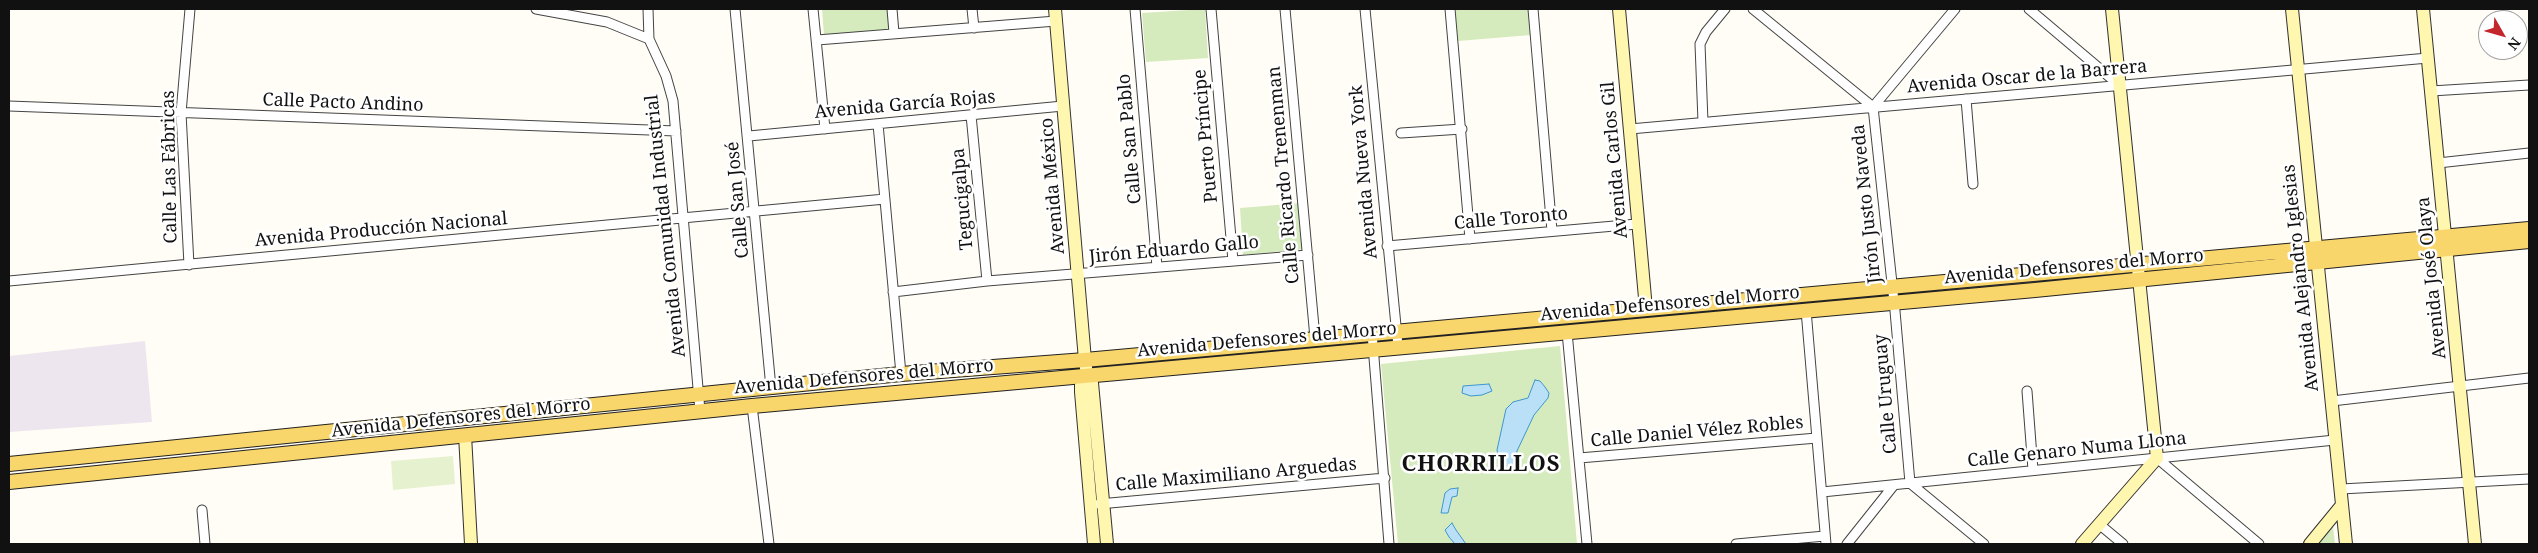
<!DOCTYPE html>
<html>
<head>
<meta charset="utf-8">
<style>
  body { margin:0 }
  #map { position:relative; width:2538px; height:553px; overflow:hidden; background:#fffdf5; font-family:"Noto Serif",serif }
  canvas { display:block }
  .frame { position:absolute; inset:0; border:10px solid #111; pointer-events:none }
  .north { position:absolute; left:2478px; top:10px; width:50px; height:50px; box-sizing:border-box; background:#fff; border:1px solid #a0a0a0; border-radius:50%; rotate:128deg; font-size:14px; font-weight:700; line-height:20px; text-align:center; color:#111 }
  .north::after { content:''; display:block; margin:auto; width:18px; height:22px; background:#c4262e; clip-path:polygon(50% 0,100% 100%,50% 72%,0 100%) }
</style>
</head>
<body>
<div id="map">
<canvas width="2538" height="553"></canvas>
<div class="frame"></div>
<div class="north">N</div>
</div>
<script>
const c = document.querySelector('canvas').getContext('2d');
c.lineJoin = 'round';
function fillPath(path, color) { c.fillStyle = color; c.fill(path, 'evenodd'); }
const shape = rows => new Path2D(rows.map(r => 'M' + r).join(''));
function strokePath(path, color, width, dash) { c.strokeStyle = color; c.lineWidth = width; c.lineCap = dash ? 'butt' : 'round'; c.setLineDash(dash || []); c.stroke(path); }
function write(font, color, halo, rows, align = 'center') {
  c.font = font + ' "Noto Serif",serif'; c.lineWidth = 5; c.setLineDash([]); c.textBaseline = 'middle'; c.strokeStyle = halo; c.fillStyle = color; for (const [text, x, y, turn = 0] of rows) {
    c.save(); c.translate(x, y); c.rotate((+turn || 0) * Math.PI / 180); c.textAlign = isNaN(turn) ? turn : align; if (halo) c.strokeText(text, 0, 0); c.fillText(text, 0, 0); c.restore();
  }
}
const industrial = shape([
  [145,341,152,422,9,432,9,356]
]);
const green = shape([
  [822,9,888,9,889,29,824,35],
  [1205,9,1208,58,1146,62,1142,13],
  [1455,9,1528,9,1531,35,1458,41],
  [1301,203,1304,249,1243,255,1240,208],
  [1560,346,1577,544,1398,544,1381,364],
  [2333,526,2335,544,2313,544]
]);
const pitch = shape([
  [453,456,455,484,393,490,391,461]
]);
const water = shape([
  [1535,380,1540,381,1545,387,1549,393,1548,398,1534,415,1517,451,1514,471,1509,472,1499,461,1497,450,1506,409,1513,402,1528,398,1535,380],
  [1489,384,1492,391,1482,395,1471,396,1462,393,1463,386,1489,384],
  [1458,488,1457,496,1452,497,1448,513,1441,513,1445,493,1450,489,1458,488],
  [1452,523,1456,530,1466,544,1455,544,1449,537,1445,530,1452,523]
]);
const street = shape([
  [536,9,607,22,649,39],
  [648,9,649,39,666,76,673,101,700,411],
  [735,9,771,388],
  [813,9,825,129],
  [892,9,894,33],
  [972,9,974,28],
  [1135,9,1157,267],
  [1211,9,1233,261],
  [1285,9,1315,338],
  [1365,9,1398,346],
  [1450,9,1470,239],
  [1533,9,1552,231],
  [1753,9,1873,107,1895,311,1910,483,1984,544],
  [2029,9,2119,85],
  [817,40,1056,21],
  [2431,91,2529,85],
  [1966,99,1973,184],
  [9,106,676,131],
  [1873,107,1955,9],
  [971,115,987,281],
  [1703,122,1700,44,1706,32,1725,9],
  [878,124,901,374],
  [1630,129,2428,58],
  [1401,133,1462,129],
  [749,136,1063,106],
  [2438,163,2529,153],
  [1387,246,1637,224],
  [189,265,181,113,190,9],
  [9,281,885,199],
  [893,292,987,281,1308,255],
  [1806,310,1826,544],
  [1567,332,1587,544],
  [1372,333,1389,544],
  [2027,391,2033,470],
  [2332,401,2529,378],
  [752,406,769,544],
  [1579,458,1817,438],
  [2157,458,2259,544],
  [2341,489,2529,479],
  [1822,492,2335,440],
  [1099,504,1385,478],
  [202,510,205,544],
  [2099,524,2123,544],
  [1736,544,1825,536],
  [1847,544,1894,485]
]);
const secondary = shape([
  [1055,9,1085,360,1087,376,1092,383,1107,544],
  [1619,9,1646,309],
  [2292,9,2346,544],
  [2423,9,2475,544],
  [1087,376,1081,385,1081,392,1094,544],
  [465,435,471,544],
  [2082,544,2157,458,2112,9],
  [2310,544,2342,505]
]);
const primary = shape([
  [9,464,901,374,1085,360,2529,229],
  [9,482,752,406,2035,290,2529,241]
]);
const streetNames = [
  ["Avenida Oscar de la Barrera",2027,77,-5],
  ["Calle Pacto Andino",343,103,2],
  ["Avenida García Rojas",905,105,-5],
  ["Puerto Príncipe",1206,136,-95],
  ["Calle San Pablo",1130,139,-95],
  ["Avenida Carlos Gil",1615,160,-95],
  ["Calle Las Fábricas",170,167,-91],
  ["Avenida Nueva York",1364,172,-95],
  ["Calle Ricardo Trenenman",1284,175,-95],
  ["Avenida México",1053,186,-95],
  ["Tegucigalpa",963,199,-95],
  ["Calle San José",738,200,-95],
  ["Jirón Justo Naveda",1867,204,-96],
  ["Calle Toronto",1511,219,-5],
  ["Avenida Comunidad Industrial",666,226,-96],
  ["Avenida Producción Nacional",381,230,-5],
  ["Jirón Eduardo Gallo",1174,250,-5],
  ["Avenida Defensores del Morro",2074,267,-5],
  ["Avenida Alejandro Iglesias",2301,278,-96],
  ["Avenida José Olaya",2432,278,-96],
  ["Avenida Defensores del Morro",1670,304,-5],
  ["Avenida Defensores del Morro",1267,340,-5],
  ["Avenida Defensores del Morro",864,377,-5],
  ["Calle Uruguay",1886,394,-95],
  ["Avenida Defensores del Morro",461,418,-6],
  ["Calle Daniel Vélez Robles",1697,432,-5],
  ["Calle Genaro Numa Llona",2077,450,-6],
  ["Calle Maximiliano Arguedas",1236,475,-5]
];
const districtNames = [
  ["CHORRILLOS",1481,465]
];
fillPath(industrial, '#eee6ef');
fillPath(green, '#d5ebbd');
fillPath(pitch, '#e6f2cf');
fillPath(water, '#b9e0f7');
strokePath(water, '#3f96cf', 1);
strokePath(street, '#444', 11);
strokePath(secondary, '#333', 14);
strokePath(primary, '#222', 16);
strokePath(street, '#fff', 9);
strokePath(secondary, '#fff6b0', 12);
strokePath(primary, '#f9d66b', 14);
write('18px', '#111', '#fff', streetNames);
c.letterSpacing = '1px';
write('bold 22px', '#111', '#fff', districtNames);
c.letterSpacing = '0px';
</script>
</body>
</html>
